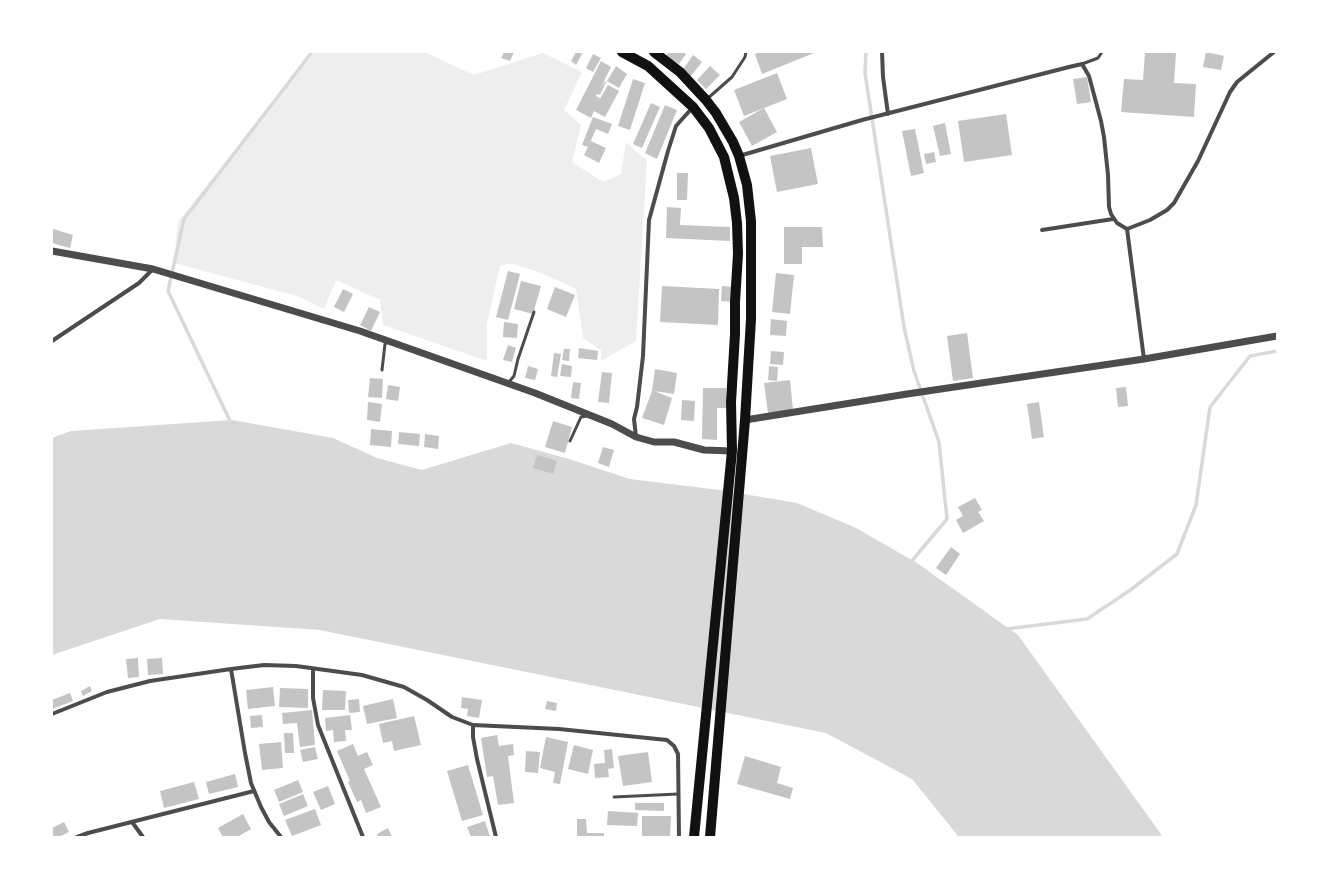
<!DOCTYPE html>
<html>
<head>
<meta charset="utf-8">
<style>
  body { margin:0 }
  #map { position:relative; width:1329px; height:889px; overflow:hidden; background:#fff; font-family:Lato,sans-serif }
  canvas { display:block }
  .frame { position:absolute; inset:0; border:53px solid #fff; pointer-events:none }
</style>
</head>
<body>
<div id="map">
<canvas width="1329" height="889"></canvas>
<div class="frame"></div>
</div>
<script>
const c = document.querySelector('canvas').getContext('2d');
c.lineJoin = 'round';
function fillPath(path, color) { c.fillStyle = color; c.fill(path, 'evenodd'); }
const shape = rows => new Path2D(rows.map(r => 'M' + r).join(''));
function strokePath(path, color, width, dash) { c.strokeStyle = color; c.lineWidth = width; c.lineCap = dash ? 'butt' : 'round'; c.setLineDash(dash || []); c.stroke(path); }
const green = shape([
  [312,52,424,52,474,75,543,53,582,72,564,110,581,125,572,162,603,182,621,174,626,142,647,161,636,341,601,361,601,350,583,338,576,289,544,274,513,264,500,265,487,324,487,361,383,325,380,300,336,280,324,309,297,296,174,263,178,222]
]);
const water = shape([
  [232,420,333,438,377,458,422,470,511,443,569,459,630,479,720,490,797,503,856,528,917,563,1018,635,1163,837,959,837,912,779,826,733,320,630,160,619,52,655,52,438,71,431]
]);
const stream = shape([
  [866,52,865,73,904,327,914,371,939,442,947,519,910,563],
  [231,423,168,291,184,219,312,52],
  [1006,629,1087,619,1129,591,1177,554,1196,505,1210,407,1250,356,1277,351]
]);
const building = shape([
  [504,52,514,52,510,61,501,58],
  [576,52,583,52,576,65,571,61],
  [669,52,683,52,686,54,679,64,666,56],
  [760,52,814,52,814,53,762,74,755,54],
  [1145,52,1176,52,1174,83,1196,84,1194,117,1121,112,1124,79,1143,80],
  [1206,52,1224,56,1221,70,1203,67],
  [593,54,601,58,593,72,586,68],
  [693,55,702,62,690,77,682,71],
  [601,61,611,67,600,89,605,81,606,82,600,95,597,94,596,96,600,98,598,102,608,85,619,91,605,117,594,111,591,118,576,110],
  [616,66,627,74,619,88,607,81],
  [710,66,720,75,706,89,697,80],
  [777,73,787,99,744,116,734,90],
  [1087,77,1091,102,1077,104,1073,79],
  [633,79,645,83,630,130,618,126],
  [651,103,660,107,642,148,633,144],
  [665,105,677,110,657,159,645,153],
  [764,108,777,132,752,146,739,122],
  [1006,114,1012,155,964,162,958,121],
  [593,117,612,124,608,134,596,129,589,145,591,141,606,148,599,163,584,155,588,147,582,145],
  [945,123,951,154,940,156,933,126],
  [915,129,924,173,911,176,902,131],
  [811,148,818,184,777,192,770,156],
  [934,152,936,162,926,164,924,154],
  [677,173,688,173,687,200,677,200],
  [667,207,681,208,680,225,730,227,730,241,666,238],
  [784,227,822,227,823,247,802,247,802,264,784,264],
  [53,229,73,235,70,248,52,243],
  [508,271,520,274,508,320,496,317],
  [776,273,794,275,790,314,772,312],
  [521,281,541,286,533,314,514,309],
  [662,286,719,289,718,325,660,322],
  [722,286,735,287,735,302,721,301],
  [555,287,575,295,566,317,547,309],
  [343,289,353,294,344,312,334,307],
  [369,307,380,312,371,331,360,325],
  [771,319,787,321,786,336,770,335],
  [504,322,518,324,517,338,503,337],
  [967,333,973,378,953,381,947,336],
  [508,345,516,348,512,362,503,360],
  [579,348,598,351,597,360,578,358],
  [564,349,570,349,569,361,562,360],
  [771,351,784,352,783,365,770,364],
  [554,353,561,354,557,377,551,376],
  [562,364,572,366,571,377,560,376],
  [528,366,538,369,535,380,525,378],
  [769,366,778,367,777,381,768,380],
  [655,369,677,373,674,394,654,391,672,398,664,425,642,418,652,391],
  [602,372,612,373,609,403,598,402],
  [370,378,383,379,382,398,368,397],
  [790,380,793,410,768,413,764,383],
  [573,382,581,383,579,399,571,398],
  [388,385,400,387,398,401,386,399],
  [1126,387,1128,406,1118,407,1116,388],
  [703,388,726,388,726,408,717,408,717,440,702,439],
  [682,400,695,401,694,421,681,420],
  [368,402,382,404,380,422,367,420],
  [1039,402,1044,437,1032,439,1027,404],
  [553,421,572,427,565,453,545,447],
  [371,429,392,431,391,447,370,445],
  [399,432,420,434,419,446,398,444],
  [425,434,439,436,438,449,424,447],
  [603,447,614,450,609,467,598,463],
  [537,455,557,461,553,474,533,468],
  [975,498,982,510,978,512,984,521,963,533,956,520,963,516,958,507],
  [951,547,960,554,946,575,936,568],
  [138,658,139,677,128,678,126,659],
  [162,658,163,674,148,675,147,659],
  [90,686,92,691,83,696,81,691],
  [273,687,275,706,248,709,246,690],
  [280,688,308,689,308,708,279,707],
  [323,690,346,691,345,710,322,710],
  [70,693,73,701,52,709,52,700],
  [462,697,482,700,479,718,467,716,468,709,461,708],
  [359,699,360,712,349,713,348,700],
  [393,699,397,718,367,724,363,706],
  [547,701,557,703,556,711,545,709],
  [312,710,315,745,300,747,297,723,283,724,282,713],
  [262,715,263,727,251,728,250,716],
  [350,715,352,730,345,730,346,741,334,742,333,730,326,731,325,718],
  [414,716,421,745,394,751,392,741,383,743,379,724],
  [284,733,293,733,294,753,285,753],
  [497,735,499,746,513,744,514,755,508,756,514,803,498,805,493,776,487,777,481,738],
  [546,737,568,742,560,784,553,783,555,772,540,768],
  [281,742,283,768,262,770,259,744],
  [353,744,358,756,367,752,373,765,364,769,381,807,366,813,361,800,357,802,348,782,350,781,337,751],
  [574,745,593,750,588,774,568,769],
  [315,747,318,759,303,762,300,750],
  [612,749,614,768,608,769,609,777,595,778,594,764,605,763,604,750],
  [526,751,540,752,538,773,525,772],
  [648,752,652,782,623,786,618,756],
  [745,756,781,767,777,783,793,788,790,799,737,784],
  [468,765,483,815,462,821,447,771],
  [235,774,238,787,209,794,206,782],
  [298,780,303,792,279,802,274,790],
  [194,782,199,799,164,808,160,791],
  [328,786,335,804,321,810,313,792],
  [303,794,308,806,284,816,279,804],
  [635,803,664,803,664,811,635,810],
  [315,809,321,825,292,836,285,820],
  [608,811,638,813,637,826,607,825],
  [243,814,251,829,237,837,223,837,218,828],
  [642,816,671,816,670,837,642,837],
  [577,819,586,819,587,833,604,833,604,837,577,837],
  [485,821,490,837,471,837,467,827],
  [64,822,69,832,59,837,52,837,52,828],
  [388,828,392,837,378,837,377,834]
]);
const service = shape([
  [1082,64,1098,58,1102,52],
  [707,99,732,77,745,57,746,52],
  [382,370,385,344,388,342],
  [508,383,514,376,518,359,534,312],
  [570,441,581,417,587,416],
  [614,797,678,794]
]);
const minor = shape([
  [882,52,883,77,888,114],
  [739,156,862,120,1069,67,1082,64,1089,76,1101,121,1104,137,1108,175,1109,207,1111,214,1117,223,1127,229],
  [1042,230,1113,219],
  [52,341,139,283,153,269],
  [1144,359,1127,229,1150,220,1167,210,1174,203,1198,161,1230,92,1237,82,1274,52],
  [636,437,634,419,637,407,643,356,649,220,668,151,676,126,693,107],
  [231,669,245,753,251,783,261,807,269,822,281,837],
  [313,669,313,698,318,725,363,837],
  [52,714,107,692,150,681,231,669,264,665,296,666,362,675,404,687,427,700,452,717,473,725,559,729,667,740,674,746,678,754,679,837],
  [473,725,473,737,477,759,496,837],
  [132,822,143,837],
  [77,837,88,833,254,791]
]);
const tertiary = shape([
  [52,251,153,269,360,331,535,393,612,424,636,437,654,442,674,442,704,450,732,451],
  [745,420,907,394,1144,359,1277,336]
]);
const trunk = shape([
  [622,52,648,66,693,107,709,128,724,157,734,198,737,223,738,254,735,302,735,334,731,402,732,451,694,837],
  [654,52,680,72,706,100,716,113,733,142,739,156,747,185,751,221,751,319,745,420,710,837]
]);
fillPath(green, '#eee');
fillPath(water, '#d9d9d9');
strokePath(stream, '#d9d9d9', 3.5);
fillPath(building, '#c4c4c4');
strokePath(service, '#4c4c4c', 3);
strokePath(minor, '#4c4c4c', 4);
strokePath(tertiary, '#4c4c4c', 7);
strokePath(trunk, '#111', 10);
</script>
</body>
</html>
